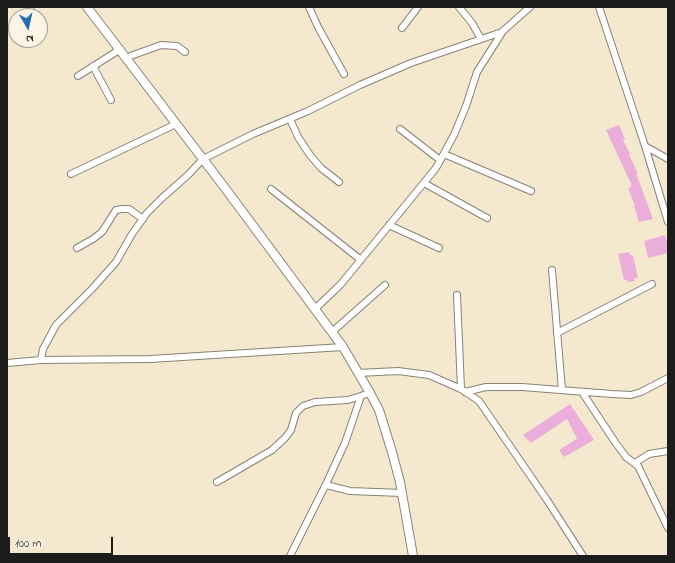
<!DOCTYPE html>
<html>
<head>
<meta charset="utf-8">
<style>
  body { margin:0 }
  #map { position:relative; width:675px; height:563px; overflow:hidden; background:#f4e9cf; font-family:"Indie Flower",sans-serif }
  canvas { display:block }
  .frame { position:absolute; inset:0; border:8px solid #1c1c1c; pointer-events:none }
  .north { position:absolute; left:8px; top:8px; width:40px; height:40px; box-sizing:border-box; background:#fcf5e5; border:1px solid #a29e95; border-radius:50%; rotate:171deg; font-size:11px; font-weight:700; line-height:16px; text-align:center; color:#1c1c1c }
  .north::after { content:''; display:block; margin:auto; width:14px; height:18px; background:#1f6fb2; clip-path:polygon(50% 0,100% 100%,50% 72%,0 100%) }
  .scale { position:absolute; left:8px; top:537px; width:105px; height:18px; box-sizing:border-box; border:2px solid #1c1c1c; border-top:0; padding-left:5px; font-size:12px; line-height:14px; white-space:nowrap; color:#1c1c1c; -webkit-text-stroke:3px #fcf5e5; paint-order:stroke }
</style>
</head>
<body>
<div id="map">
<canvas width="675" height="563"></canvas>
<div class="frame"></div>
<div class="north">N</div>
<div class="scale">100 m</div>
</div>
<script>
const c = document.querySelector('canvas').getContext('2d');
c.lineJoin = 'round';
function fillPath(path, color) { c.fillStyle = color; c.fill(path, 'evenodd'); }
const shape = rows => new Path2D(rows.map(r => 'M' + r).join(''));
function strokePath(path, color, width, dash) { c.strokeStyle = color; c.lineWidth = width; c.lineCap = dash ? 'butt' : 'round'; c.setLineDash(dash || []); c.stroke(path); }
const building = shape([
  [619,125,625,139,623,140,630,154,629,155,638,173,636,173,653,219,639,222,634,206,635,206,628,188,632,186,606,130],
  [665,235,668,246,668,253,648,258,644,241],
  [629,252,630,255,633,256,638,278,634,278,635,281,628,282,627,280,624,280,618,254],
  [570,404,594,440,564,457,559,450,577,439,567,419,531,443,523,435]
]);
const minor = shape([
  [30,7,32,16],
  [309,7,318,27,344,74],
  [459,7,472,23,481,39],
  [599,7,645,146,668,222],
  [402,28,418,7],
  [125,58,161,45,177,46,185,52],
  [93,66,111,100],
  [78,76,119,50],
  [290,119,298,137,310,155,321,168,339,182],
  [400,129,440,160],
  [645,146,668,159],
  [444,154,531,191],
  [71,174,176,124],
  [424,183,487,218],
  [271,189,361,260],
  [389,225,439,248],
  [77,248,93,239,102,232,116,210,122,209,129,209,143,219],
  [552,270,562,390],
  [457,295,461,389],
  [315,309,341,284,436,168,454,135,466,106,477,72,503,31,530,7],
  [332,332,385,285],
  [557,333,652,284],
  [41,360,43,349,56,325,91,290,116,262,132,234,147,213,162,198,188,175,203,159,253,134,308,111,360,85,411,63,502,32],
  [7,363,41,360,150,359,343,347],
  [358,373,398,371,429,375,461,389,479,401,547,500,583,556],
  [465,392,486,387,522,387,612,394,631,395,641,392,668,378],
  [582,392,615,442,626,457,638,466,668,528],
  [635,463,649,454,668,451],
  [217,482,272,450,285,438,291,430,296,413,303,406,315,402,348,400,370,393],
  [326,485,350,491,402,493],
  [290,556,327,482,345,443,361,396]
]);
const secondary = shape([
  [87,7,222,184,343,347,370,393,379,410,392,452,400,482,413,556]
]);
fillPath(building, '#ebaedb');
strokePath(minor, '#888276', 8);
strokePath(secondary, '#888276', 10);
strokePath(minor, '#fff', 6);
strokePath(secondary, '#fff', 8);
</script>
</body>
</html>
